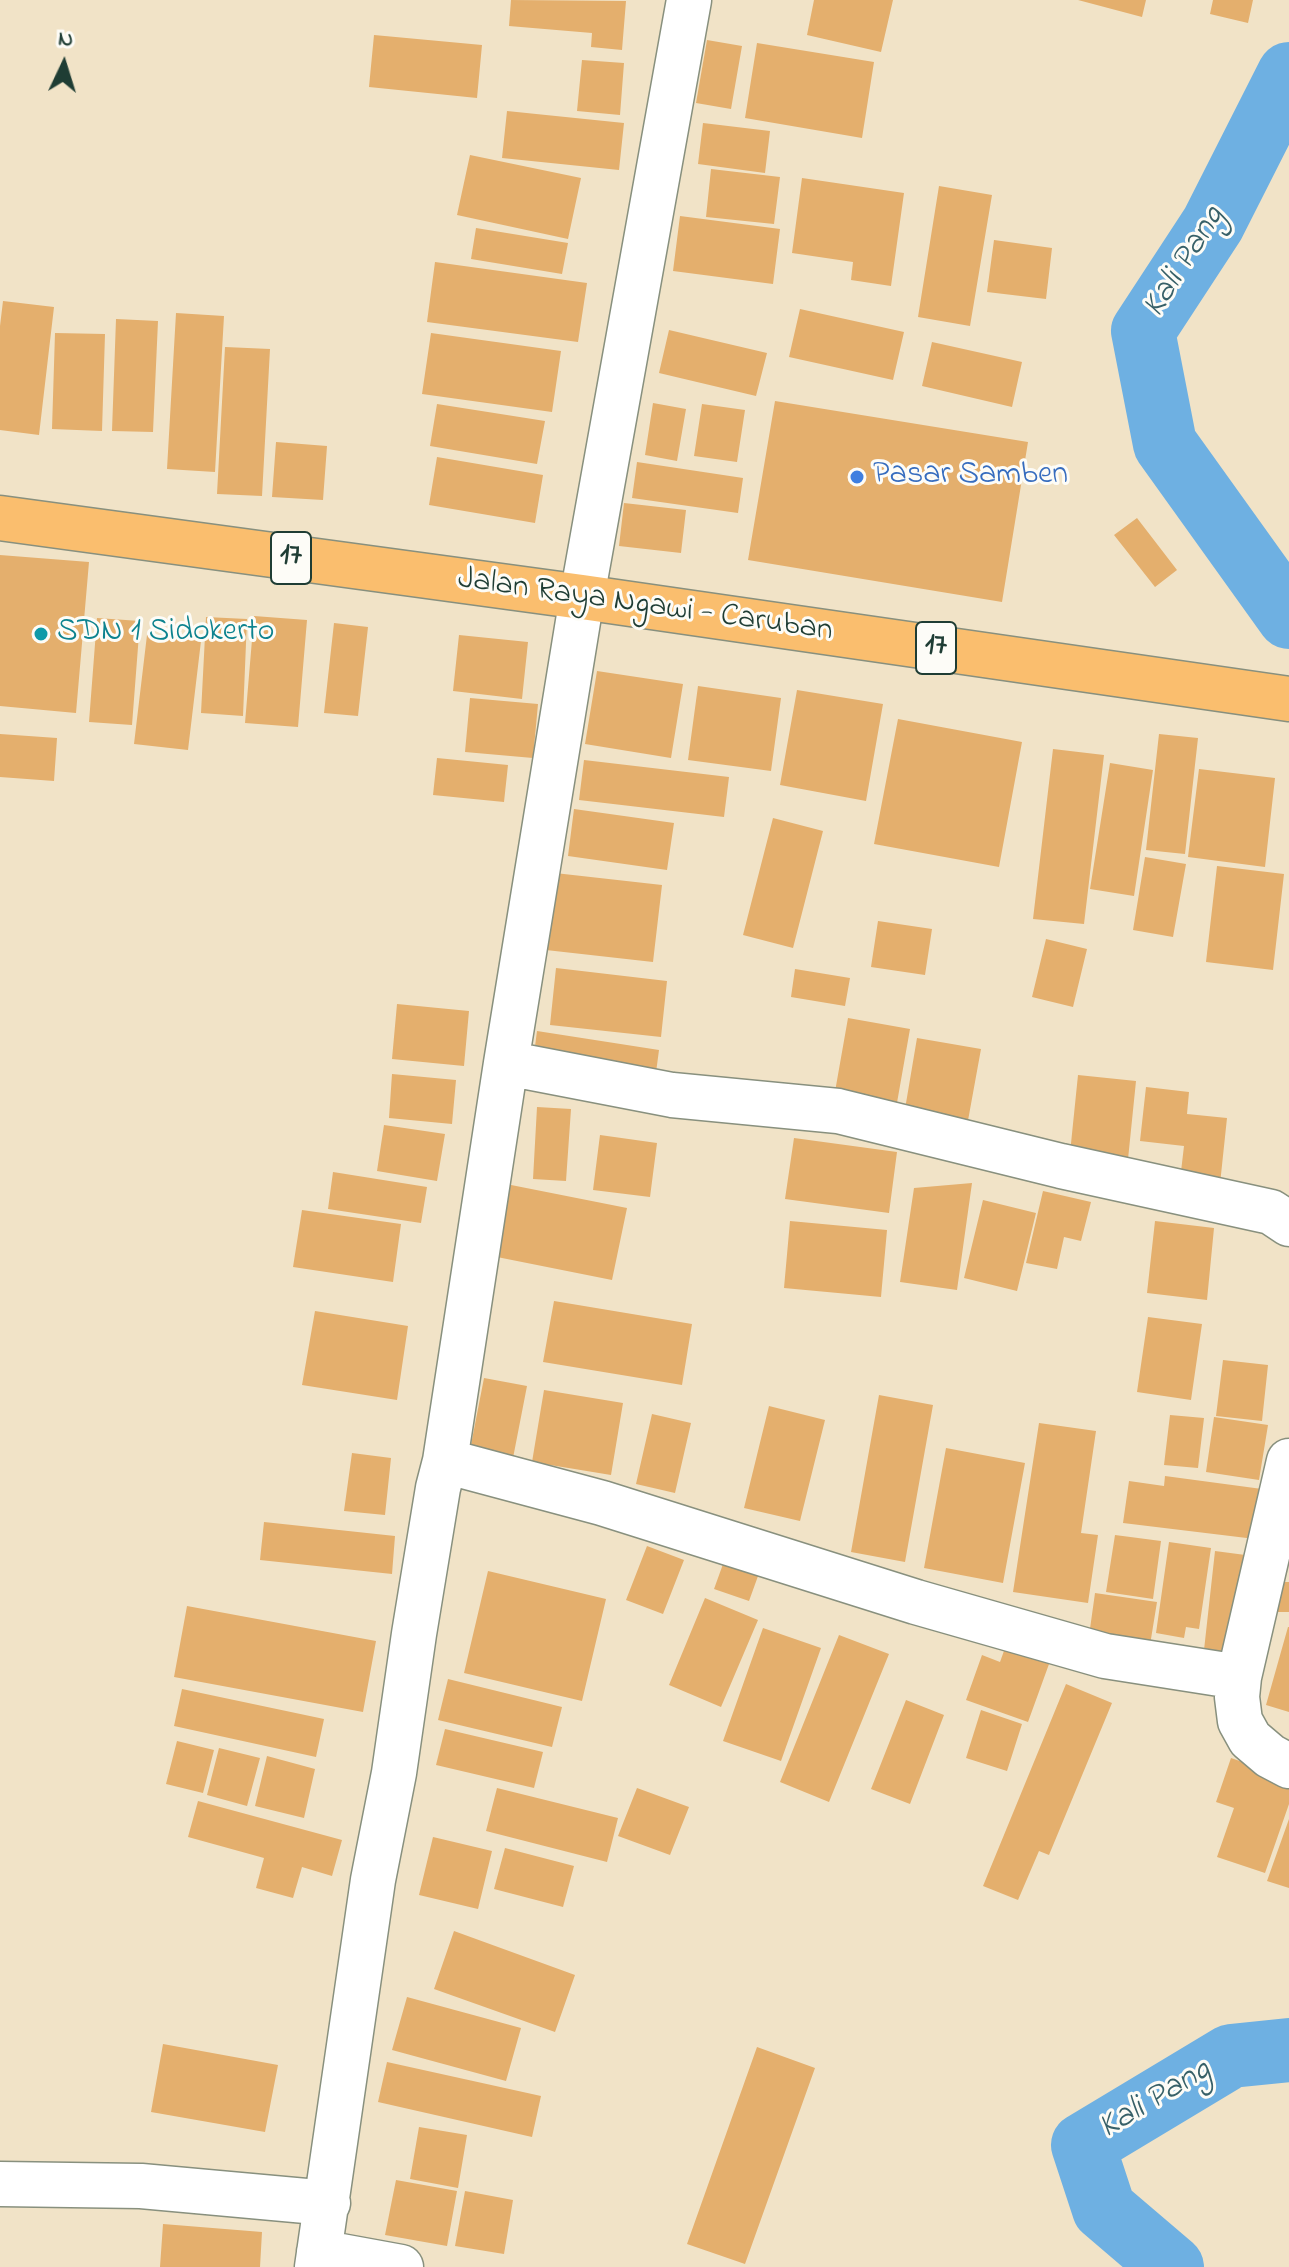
<!DOCTYPE html>
<html>
<head>
<meta charset="utf-8">
<style>
  body { margin:0 }
  #map { position:relative; width:1289px; height:2267px; overflow:hidden; background:#f1e3c7; font-family:"Indie Flower",sans-serif }
  canvas { display:block }
  .north { position:absolute; left:24px; top:24px; width:80px; height:80px; -webkit-text-stroke:6px #fdfcf7; paint-order:stroke; rotate:4deg; font-size:22px; font-weight:700; line-height:32px; text-align:center; color:#1f3d34 }
  .north::after { content:''; display:block; margin:auto; width:28px; height:36px; background:#1f3d34; clip-path:polygon(50% 0,100% 100%,50% 72%,0 100%) }
</style>
</head>
<body>
<div id="map">
<canvas width="1289" height="2267"></canvas>
<div class="north">N</div>
</div>
<script>
const c = document.querySelector('canvas').getContext('2d');
c.lineJoin = 'round';
const shape = rows => new Path2D(rows.map(r => 'M' + r).join(''));
function strokePath(path, color, width, dash) { c.strokeStyle = color; c.lineWidth = width; c.lineCap = dash ? 'butt' : 'round'; c.setLineDash(dash || []); c.stroke(path); }
function fillPath(path, color) { c.fillStyle = color; c.fill(path, 'evenodd'); }
function write(font, color, halo, rows, align = 'center') {
  c.font = font + ' "Indie Flower",sans-serif'; c.lineWidth = 6; c.setLineDash([]); c.textBaseline = 'middle'; c.strokeStyle = halo; c.fillStyle = color; for (const [text, x, y, turn = 0] of rows) {
    c.save(); c.translate(x, y); c.rotate((+turn || 0) * Math.PI / 180); c.textAlign = isNaN(turn) ? turn : align; if (halo) c.strokeText(text, 0, 0); c.fillText(text, 0, 0); c.restore();
  }
}
const river = shape([
  [1289,74,1213,224,1143,331,1165,444,1289,617],
  [1172,2267,1104,2209,1083,2145,1231,2056,1289,2050]
]);
const building = shape([
  [511,0,626,1,622,50,591,47,592,33,509,26],
  [814,0,893,0,881,52,807,35],
  [1078,0,1146,0,1142,17],
  [1213,0,1253,0,1248,23,1210,14],
  [374,35,482,45,477,98,369,87],
  [707,40,742,46,731,109,696,103],
  [757,43,874,62,862,138,745,118],
  [582,60,624,63,620,115,577,111],
  [507,111,624,123,619,170,502,158],
  [703,123,770,131,765,173,698,164],
  [470,155,581,178,568,239,457,215],
  [711,169,780,177,774,224,706,217],
  [802,178,904,193,891,286,851,280,853,262,792,253],
  [939,186,992,195,970,326,918,317],
  [680,216,780,229,773,284,673,271],
  [476,228,568,243,562,274,471,259],
  [994,240,1052,248,1046,299,987,292],
  [435,262,587,283,578,342,427,322],
  [3,301,54,307,39,435,0,430,0,326],
  [800,309,904,332,893,380,789,357],
  [176,313,224,316,215,472,167,469],
  [116,319,158,321,153,432,112,431],
  [669,330,767,353,756,396,659,373],
  [55,333,105,334,102,431,52,429],
  [431,333,561,351,552,412,422,394],
  [932,342,1022,362,1012,407,922,386],
  [225,347,270,349,262,496,217,494],
  [775,401,1028,442,1002,602,748,560],
  [653,403,686,409,677,461,645,455],
  [437,404,545,421,537,464,430,446],
  [702,404,745,410,737,462,694,456],
  [276,442,327,446,323,500,272,497],
  [437,457,543,475,535,523,429,505],
  [637,462,743,478,738,513,632,498],
  [624,503,686,510,681,553,619,546],
  [1137,518,1177,570,1155,587,1114,535],
  [0,555,89,562,76,713,0,706],
  [254,616,307,620,298,727,245,723],
  [206,617,247,619,243,716,201,713],
  [97,618,140,621,132,725,89,722],
  [334,623,368,627,358,716,324,713],
  [147,635,201,641,188,750,134,744],
  [459,635,528,642,522,699,453,691],
  [597,671,683,684,671,758,585,744],
  [698,686,781,698,771,771,688,760],
  [797,690,883,704,866,801,780,785],
  [470,698,538,704,533,758,465,752],
  [898,719,1022,742,999,867,874,844],
  [0,734,57,738,54,781,0,777],
  [1159,734,1198,738,1185,854,1146,850],
  [1053,749,1104,755,1084,924,1033,919],
  [437,758,508,765,504,802,433,795],
  [584,760,729,777,724,817,579,800],
  [1110,763,1153,770,1134,896,1090,889],
  [1199,769,1275,778,1265,867,1188,857],
  [574,809,674,823,667,870,568,856],
  [773,818,823,831,793,948,743,935],
  [1145,857,1186,864,1173,937,1133,930],
  [1217,866,1284,874,1273,970,1206,962],
  [546,872,662,885,653,962,537,949],
  [878,921,932,929,925,975,871,967],
  [1046,939,1087,949,1073,1007,1032,997],
  [556,968,667,981,661,1037,550,1025],
  [795,969,850,978,845,1006,791,997],
  [397,1004,469,1011,464,1066,392,1059],
  [848,1018,910,1029,895,1114,833,1103],
  [537,1031,659,1050,655,1080,533,1062],
  [917,1038,981,1049,967,1126,904,1115],
  [392,1074,456,1080,452,1124,389,1118],
  [1078,1075,1136,1081,1127,1169,1069,1163],
  [1146,1087,1189,1092,1187,1114,1227,1118,1220,1184,1180,1180,1184,1146,1140,1141],
  [537,1107,571,1109,566,1181,533,1179],
  [384,1125,445,1134,437,1181,377,1171],
  [600,1135,657,1143,650,1197,593,1190],
  [794,1138,897,1152,889,1213,785,1199],
  [333,1172,427,1187,421,1223,328,1209],
  [501,1183,627,1208,612,1280,487,1255],
  [972,1183,957,1290,900,1282,914,1188],
  [1043,1191,1091,1202,1081,1241,1064,1237,1057,1269,1026,1263],
  [983,1200,1036,1213,1017,1291,964,1278],
  [302,1210,401,1224,393,1282,293,1267],
  [790,1221,887,1230,881,1297,784,1288],
  [1155,1221,1214,1228,1207,1300,1147,1293],
  [554,1301,692,1324,682,1385,543,1362],
  [315,1311,408,1326,397,1400,302,1385],
  [1148,1317,1202,1324,1191,1400,1137,1392],
  [1223,1360,1268,1365,1262,1421,1216,1416],
  [484,1378,527,1386,513,1458,470,1450],
  [544,1390,623,1403,611,1475,532,1462],
  [879,1395,933,1405,905,1562,851,1552],
  [769,1406,825,1420,800,1521,744,1508],
  [652,1414,691,1423,675,1493,636,1484],
  [1170,1415,1204,1418,1198,1468,1164,1465],
  [1214,1417,1268,1425,1259,1480,1206,1472],
  [1039,1423,1096,1431,1081,1533,1098,1535,1088,1603,1013,1592],
  [946,1448,1025,1463,1003,1583,924,1568],
  [352,1453,391,1458,385,1515,344,1511],
  [1165,1476,1262,1489,1255,1539,1123,1523,1129,1481,1164,1486],
  [264,1522,395,1536,392,1574,260,1560],
  [1115,1535,1161,1541,1153,1599,1106,1592],
  [1169,1542,1211,1548,1199,1629,1186,1627,1184,1638,1156,1633],
  [647,1546,684,1560,663,1614,626,1600],
  [1215,1551,1253,1556,1242,1654,1204,1650],
  [727,1553,762,1565,749,1601,714,1589],
  [488,1571,606,1599,582,1701,464,1673],
  [1278,1582,1289,1582,1289,1612,1276,1612],
  [1095,1593,1157,1602,1150,1645,1089,1636],
  [705,1598,758,1620,721,1707,669,1685],
  [187,1606,376,1641,363,1712,174,1677],
  [1288,1627,1289,1627,1289,1712,1266,1705],
  [763,1628,821,1648,781,1761,723,1741],
  [839,1635,889,1654,829,1802,780,1782],
  [1009,1637,1053,1653,1028,1722,966,1700,982,1655,1000,1662],
  [448,1679,562,1707,552,1747,438,1720],
  [1066,1684,1112,1703,1049,1855,1039,1851,1018,1900,983,1886],
  [182,1689,324,1719,316,1757,174,1726],
  [906,1700,944,1715,910,1804,871,1789],
  [981,1710,1022,1724,1007,1771,966,1758],
  [445,1729,543,1752,534,1788,436,1765],
  [177,1741,214,1750,203,1793,166,1784],
  [219,1748,260,1758,247,1806,207,1795],
  [267,1756,315,1769,304,1818,255,1806],
  [1231,1758,1289,1778,1289,1804,1265,1873,1217,1857,1234,1808,1216,1802],
  [497,1788,618,1818,607,1862,486,1831],
  [637,1788,689,1807,670,1855,618,1836],
  [198,1801,342,1840,332,1876,302,1867,293,1898,256,1888,264,1858,188,1837],
  [1289,1819,1289,1888,1267,1881],
  [433,1837,492,1851,478,1909,419,1895],
  [505,1848,574,1866,563,1907,494,1889],
  [454,1931,575,1975,555,2032,434,1989],
  [407,1997,521,2028,506,2081,392,2050],
  [163,2044,278,2065,265,2132,151,2112],
  [757,2047,815,2068,745,2264,687,2244],
  [387,2062,541,2096,532,2137,378,2102],
  [419,2127,467,2135,458,2188,410,2179],
  [396,2180,457,2191,447,2246,385,2235],
  [465,2191,513,2200,504,2254,455,2246],
  [163,2224,262,2232,260,2267,160,2267]
]);
const minor = shape([
  [506,1063,672,1095,838,1111,1061,1166,1271,1212,1289,1224],
  [445,1461,602,1503,916,1602,1105,1656,1239,1677],
  [1289,1461,1239,1677,1237,1697,1240,1721,1250,1739,1270,1756,1289,1766],
  [0,2184,141,2186,328,2203],
  [319,2252,401,2267],
  [317,2267,373,1880,394,1773,414,1634,438,1488,445,1461,506,1063,582,597,689,0]
]);
const highway = shape([
  [0,518,582,597,1289,699]
]);
const markers = [
  [857,477,8,"#3f7fe0"],
  [41,634,8,"#0f9aa8"]
];
const shields = [
  [291,558,40],
  [936,648,40]
];
const shieldNames = [
  ["17",291,558],
  ["17",936,648]
];
const shopNames = [
  ["Pasar Samben",873,477]
];
const streetNames = [
  ["Jalan Raya Ngawi - Caruban",645,607,8]
];
const cultureNames = [
  ["SDN 1 Sidokerto",57,634]
];
const waterNames = [
  ["Kali Pang",1186,263,-58],
  ["Kali Pang",1156,2101,-31]
];
strokePath(river, '#6eb0e2', 64);
fillPath(building, '#e4af6d');
strokePath(minor, '#88907e', 47);
strokePath(highway, '#88907e', 47);
strokePath(minor, '#fff', 44);
strokePath(highway, '#fabe6e', 44);
for (const [x, y, r, color] of markers) { const dot = new Path2D(); dot.arc(x, y, r, 0, 2 * Math.PI); c.fillStyle = color; c.fill(dot); strokePath(dot, '#fdfcf7', 3); }
for (const [x, y, w] of shields) { const box = new Path2D(); box.roundRect(x - w / 2, y - 26, w, 52, 6); c.fillStyle = '#fdfcf7'; c.fill(box); strokePath(box, '#1f3d34', 2); }
write('bold 30px', '#1f3d34', null, shieldNames);
write('32px', '#366cbe', '#fdfcf7', shopNames, 'left');
write('32px', '#1f3d34', '#fdfcf7', streetNames);
write('32px', '#0d838f', '#fdfcf7', cultureNames, 'left');
write('italic 34px', '#376068', '#fdfcf7', waterNames);
</script>
</body>
</html>
